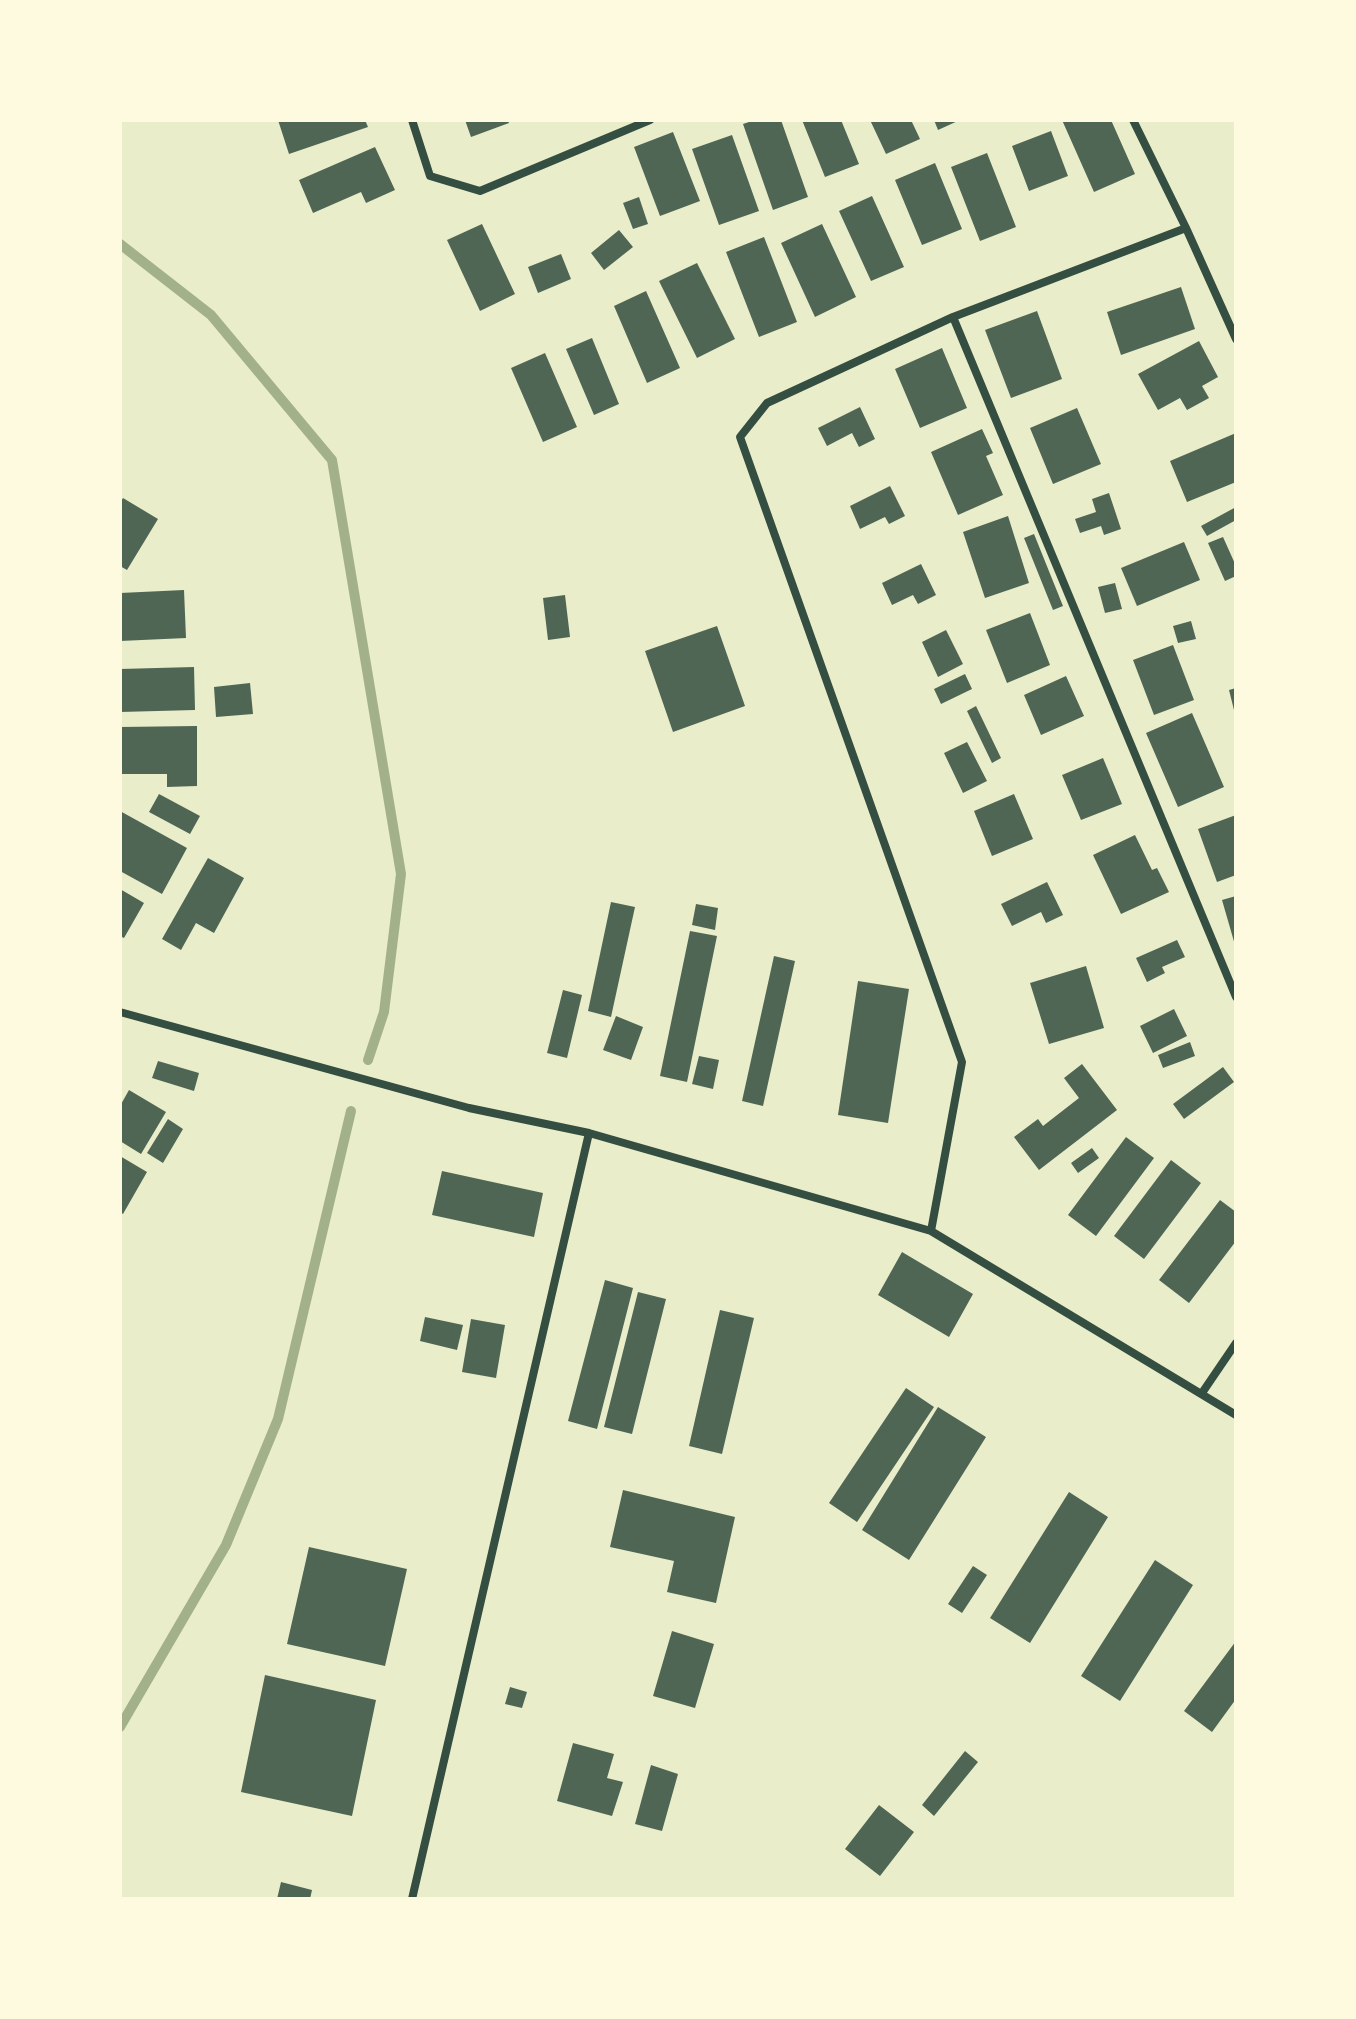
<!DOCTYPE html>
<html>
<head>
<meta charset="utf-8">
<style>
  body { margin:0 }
  #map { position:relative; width:1356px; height:2019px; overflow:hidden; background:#e9edc9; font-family:"PT Sans",sans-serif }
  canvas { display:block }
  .frame { position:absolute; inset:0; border:122px solid #fefae0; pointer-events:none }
</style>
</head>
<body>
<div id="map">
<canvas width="1356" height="2019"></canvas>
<div class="frame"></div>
</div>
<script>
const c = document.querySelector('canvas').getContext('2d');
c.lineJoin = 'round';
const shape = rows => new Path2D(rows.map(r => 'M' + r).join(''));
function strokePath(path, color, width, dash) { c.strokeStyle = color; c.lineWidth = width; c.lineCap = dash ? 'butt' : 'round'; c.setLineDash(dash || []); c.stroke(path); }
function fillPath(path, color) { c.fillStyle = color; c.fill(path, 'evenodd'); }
const stream = shape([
  [120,244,211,315,332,460,401,874,384,1012,368,1060],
  [120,1727,226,1545,278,1419,351,1111]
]);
const building = shape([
  [278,120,365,120,368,127,289,154],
  [465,120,508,120,509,123,471,137],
  [755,120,781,120,808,197,773,210,743,124],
  [802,120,841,120,859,164,825,177],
  [870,120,911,120,920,139,886,154],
  [934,120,960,120,938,130],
  [1062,120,1111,120,1135,174,1094,192],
  [1051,131,1068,176,1029,191,1012,146],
  [673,132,700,201,660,216,634,147],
  [732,135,759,211,719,225,692,149],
  [375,147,395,190,366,203,361,192,313,213,299,180],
  [987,153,1016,227,980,241,951,167],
  [935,163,962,229,922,245,895,180],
  [872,196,904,267,871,281,839,211],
  [639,197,648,224,633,229,623,203],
  [482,224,515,294,480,311,447,240],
  [822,224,856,297,815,317,781,243],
  [619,230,633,247,604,270,591,253],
  [764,237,797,322,759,337,726,252],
  [561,254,571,279,538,293,528,267],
  [697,263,735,339,697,358,659,281],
  [1181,287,1195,329,1121,355,1107,312],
  [646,291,680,368,647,383,614,306],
  [1037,311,1062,379,1011,398,985,330],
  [592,338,619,404,594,415,566,349],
  [1199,341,1218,377,1202,386,1209,398,1187,410,1180,398,1158,410,1138,374],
  [942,348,967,408,920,428,895,369],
  [545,353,577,427,543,442,511,368],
  [860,407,875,439,859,447,852,433,827,446,818,428],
  [1077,408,1101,464,1053,484,1030,428],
  [982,429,993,453,986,456,1003,495,958,515,931,452],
  [1236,433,1236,482,1187,502,1170,461],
  [890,486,905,516,889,524,885,517,860,529,850,506],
  [1109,493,1121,529,1104,535,1101,526,1080,533,1075,519,1096,512,1092,499],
  [123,498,158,519,127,570,120,566,120,503],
  [1236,507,1236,520,1207,536,1201,526],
  [1008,516,1029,583,985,598,963,532],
  [1034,534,1063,606,1053,610,1024,538],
  [1223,537,1236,566,1236,576,1225,581,1208,543],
  [1184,542,1200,580,1137,606,1121,568],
  [921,564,936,595,918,604,913,595,892,605,882,583],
  [1115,583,1122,609,1105,613,1098,587],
  [184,590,186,638,120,641,120,593],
  [565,595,570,637,548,640,543,598],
  [1030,613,1050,665,1007,683,986,630],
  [1191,621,1196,639,1178,643,1173,626],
  [717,626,745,706,673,732,645,651],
  [946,630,963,664,938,677,922,642],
  [1173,645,1194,700,1154,715,1133,660],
  [194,667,195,710,120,712,120,669],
  [965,674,972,689,941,704,934,689],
  [1066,676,1084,716,1041,735,1024,695],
  [250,683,253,714,216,717,214,687],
  [1236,688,1236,714,1235,714,1229,690],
  [976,706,1001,758,992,763,967,711],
  [1192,713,1224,787,1178,807,1146,733],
  [197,726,197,786,167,787,167,774,120,774,120,727],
  [967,742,987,781,963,793,944,753],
  [1103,758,1122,804,1081,820,1062,775],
  [159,794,200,816,190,834,149,812],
  [1014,794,1033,839,992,856,974,811],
  [120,811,187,848,162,894,120,871],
  [1236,815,1236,875,1217,882,1198,829],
  [1135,835,1152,870,1157,868,1169,892,1121,914,1093,855],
  [208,858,244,878,214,933,196,923,181,950,162,939],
  [1047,882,1063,915,1046,923,1041,912,1012,926,1001,904],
  [120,889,144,903,124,938,120,936],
  [1236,896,1236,945,1235,945,1222,900],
  [611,902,635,907,611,1017,588,1011],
  [696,904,718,908,715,930,692,925],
  [690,931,717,936,687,1082,660,1076],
  [1177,940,1185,957,1162,967,1165,973,1147,982,1136,958],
  [774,956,795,961,763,1106,742,1101],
  [1086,966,1104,1028,1049,1044,1030,983],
  [858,981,909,989,888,1123,838,1115],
  [563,990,582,995,567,1058,547,1053],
  [1174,1009,1187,1036,1153,1053,1140,1026],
  [616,1016,643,1027,631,1060,603,1050],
  [1190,1042,1195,1056,1163,1068,1158,1055],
  [699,1056,719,1060,713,1089,692,1084],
  [158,1061,199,1073,194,1091,152,1078],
  [1082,1064,1117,1110,1039,1170,1014,1137,1038,1119,1043,1126,1079,1098,1064,1078],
  [1223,1067,1234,1082,1184,1119,1173,1104],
  [129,1090,166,1112,141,1154,120,1141,120,1106],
  [168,1119,183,1129,163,1163,147,1153],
  [1126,1137,1154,1158,1096,1236,1068,1215],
  [1092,1148,1099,1158,1078,1173,1071,1163],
  [120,1156,147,1172,123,1214,120,1212],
  [1171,1160,1201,1183,1144,1259,1114,1236],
  [442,1171,543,1193,534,1237,432,1215],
  [1220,1200,1236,1212,1236,1241,1189,1303,1159,1280],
  [902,1252,973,1294,949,1337,878,1295],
  [605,1280,633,1288,597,1429,568,1421],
  [638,1292,666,1299,632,1434,604,1427],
  [720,1310,754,1318,722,1454,689,1446],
  [425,1317,463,1325,457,1350,420,1341],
  [471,1319,505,1325,496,1378,462,1372],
  [906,1388,934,1407,857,1522,829,1503],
  [938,1407,986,1437,909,1560,862,1530],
  [623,1490,735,1517,716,1603,667,1592,674,1561,610,1547],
  [1069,1492,1108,1517,1030,1643,990,1618],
  [309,1547,407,1569,385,1666,287,1644],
  [1155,1560,1193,1585,1120,1701,1081,1676],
  [973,1566,987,1575,962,1613,948,1604],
  [672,1631,714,1644,695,1708,653,1696],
  [1236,1641,1236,1699,1212,1732,1184,1711],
  [265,1675,376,1700,352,1816,241,1792],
  [510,1687,527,1692,522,1708,505,1704],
  [573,1743,614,1754,607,1778,623,1782,612,1816,557,1801],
  [965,1751,978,1762,934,1816,922,1805],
  [651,1765,678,1774,662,1831,635,1824],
  [879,1805,914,1832,880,1876,845,1849],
  [281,1882,312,1890,310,1899,277,1899]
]);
const minor = shape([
  [412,120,430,176,480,191,650,120],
  [1133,120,1186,228,1236,339],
  [953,317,1236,997],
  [120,1012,469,1108,589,1133,931,1231,1236,1415],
  [931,1231,962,1062,740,437,767,403,953,317,1186,228],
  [1202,1393,1236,1343],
  [412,1899,589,1133]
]);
strokePath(stream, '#a3b18a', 10);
fillPath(building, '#4f6655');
strokePath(minor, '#344e41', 8);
</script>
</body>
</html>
